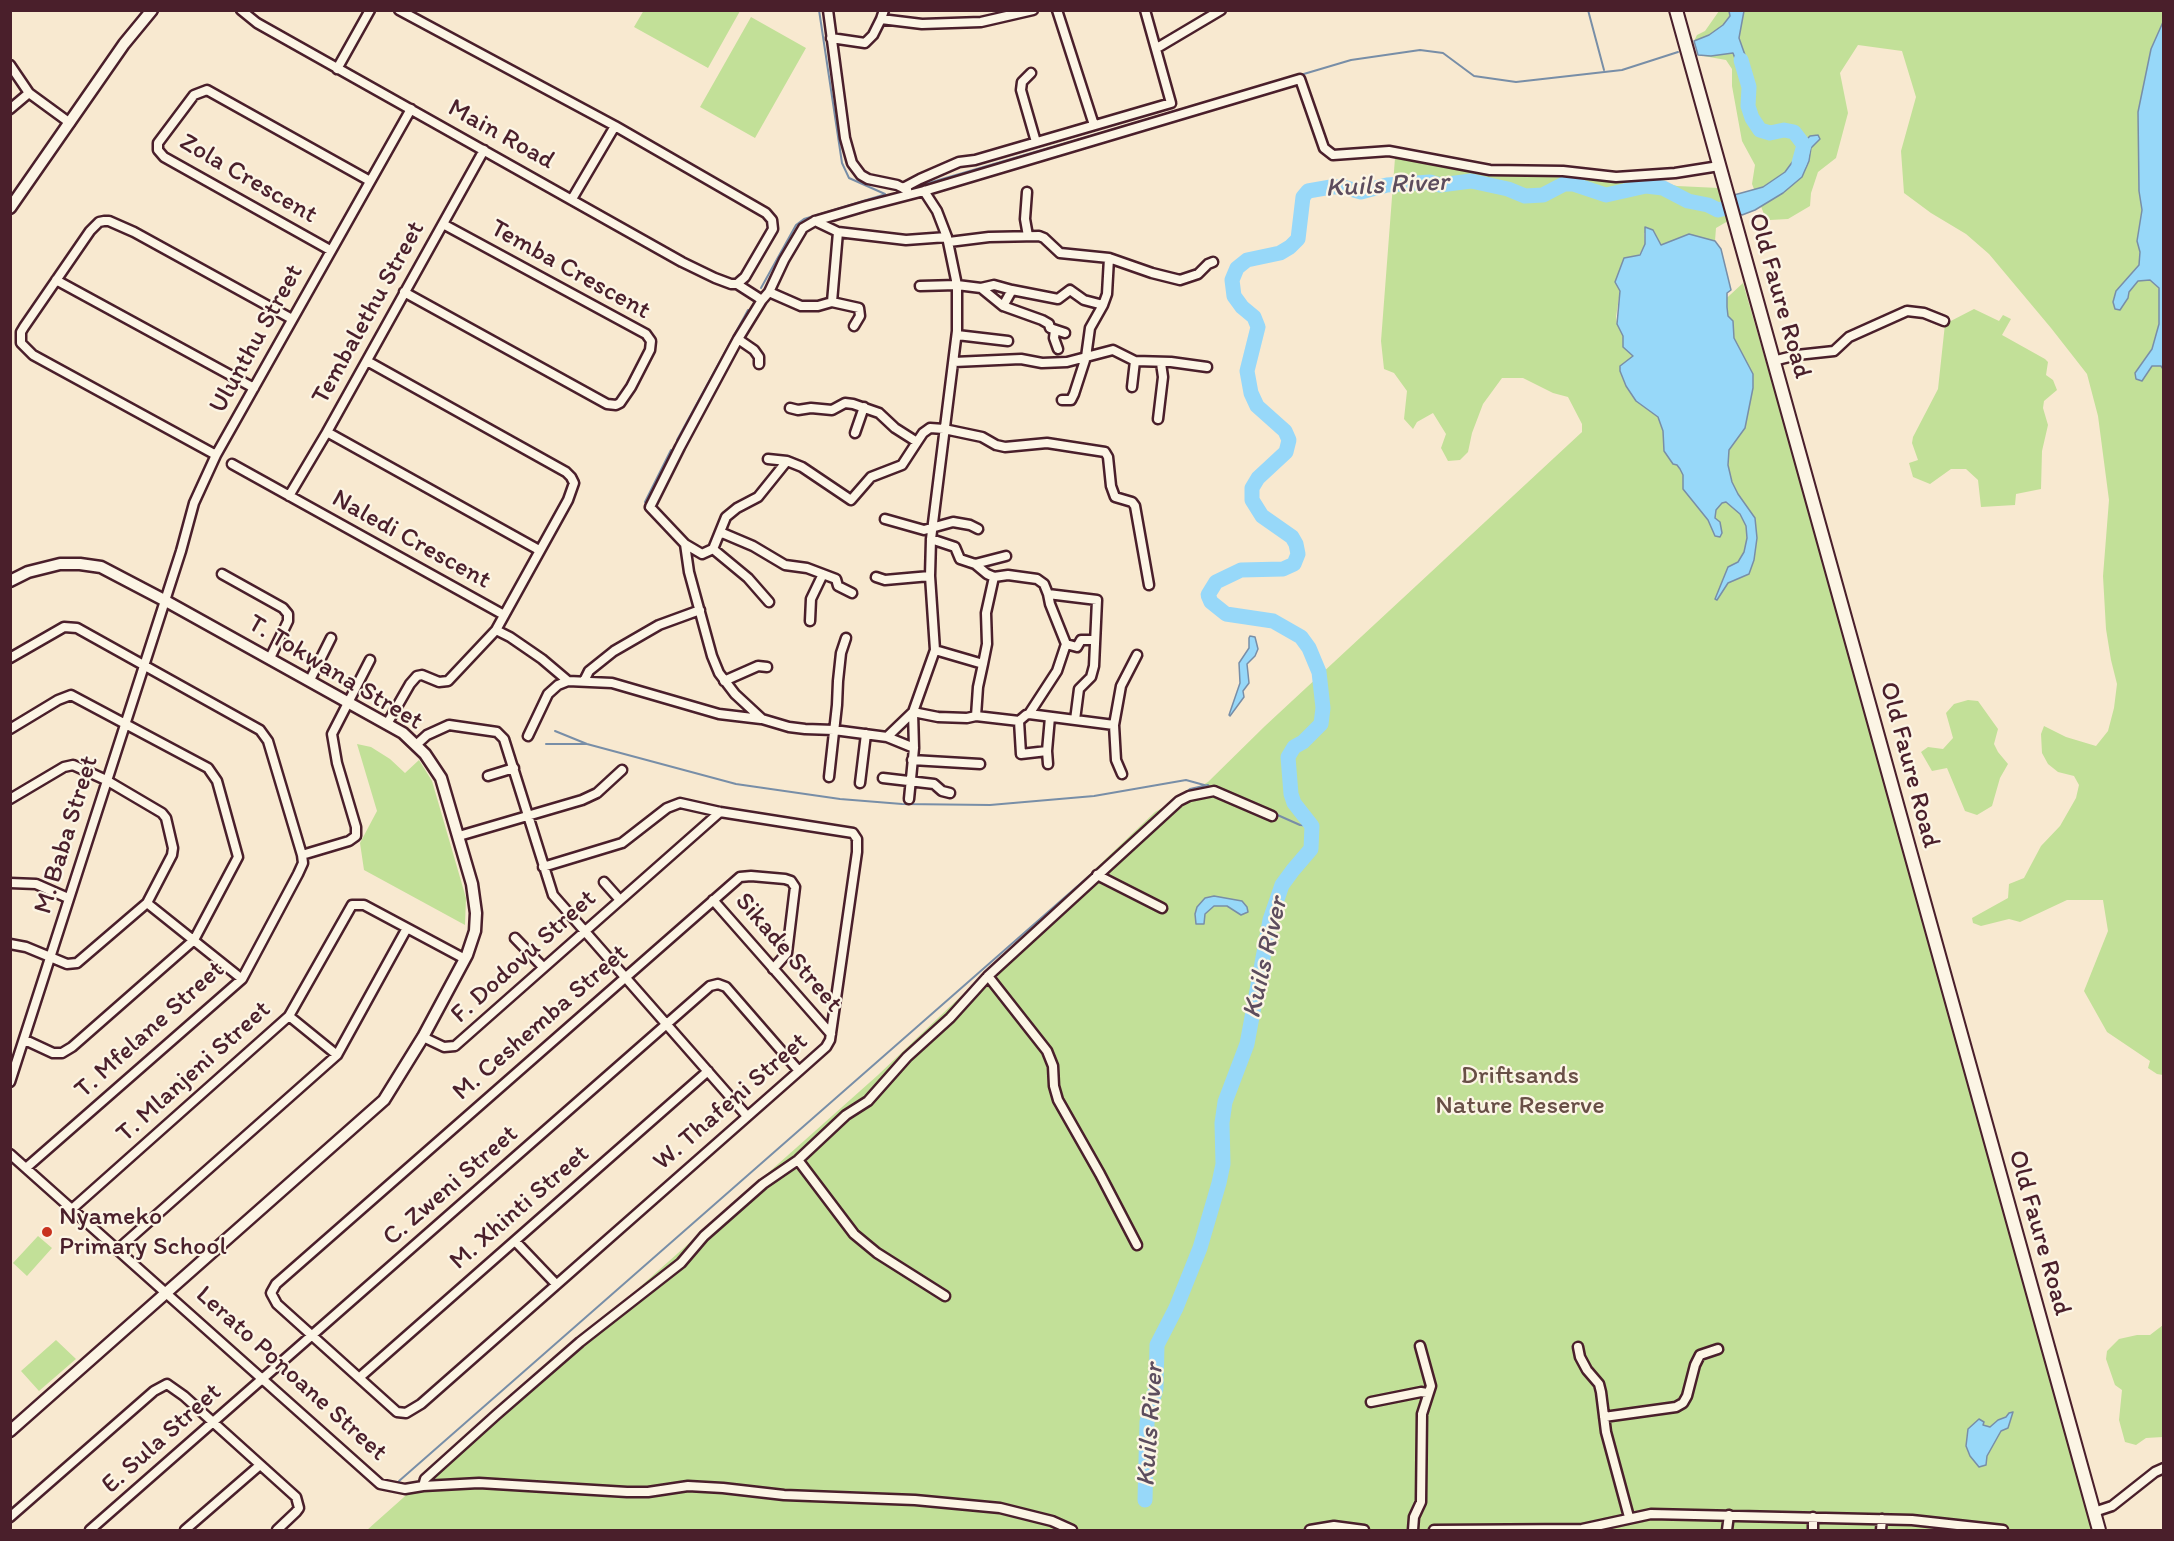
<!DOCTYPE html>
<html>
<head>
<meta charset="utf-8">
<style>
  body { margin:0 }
  #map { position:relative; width:2174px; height:1541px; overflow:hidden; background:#f8e9d0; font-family:Itim,sans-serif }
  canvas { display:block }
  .frame { position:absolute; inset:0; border:12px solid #4a1f2b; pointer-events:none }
</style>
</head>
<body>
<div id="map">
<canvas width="2174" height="1541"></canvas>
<div class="frame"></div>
</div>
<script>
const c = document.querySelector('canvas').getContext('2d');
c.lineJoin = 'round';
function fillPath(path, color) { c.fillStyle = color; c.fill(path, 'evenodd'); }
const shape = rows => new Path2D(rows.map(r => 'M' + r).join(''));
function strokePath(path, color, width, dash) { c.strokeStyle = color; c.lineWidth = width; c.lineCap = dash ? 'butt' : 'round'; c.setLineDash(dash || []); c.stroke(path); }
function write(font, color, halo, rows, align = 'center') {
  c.font = font + ' Itim,sans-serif'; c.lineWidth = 4.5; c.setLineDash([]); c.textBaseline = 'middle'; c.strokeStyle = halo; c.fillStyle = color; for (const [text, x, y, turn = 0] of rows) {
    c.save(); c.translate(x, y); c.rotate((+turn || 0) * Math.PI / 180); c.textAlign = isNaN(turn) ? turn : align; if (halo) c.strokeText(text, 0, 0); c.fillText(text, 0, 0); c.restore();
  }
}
const green = shape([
  [644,10,740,10,740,11,708,68,634,27],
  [1719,11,2163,11,2163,22,2151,49,2138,112,2139,191,2142,210,2137,241,2140,252,2139,265,2131,274,2120,310,2128,298,2129,292,2138,281,2150,280,2159,288,2159,324,2152,349,2135,373,2145,374,2152,366,2161,366,2163,369,2163,1075,2157,1074,2148,1068,2150,1061,2107,1032,2084,991,2108,931,2103,900,2067,900,2020,922,2009,919,1981,926,1973,923,1972,918,2008,898,2009,884,2024,878,2041,846,2060,826,2076,798,2079,785,2074,776,2058,772,2048,764,2042,753,2041,734,2044,726,2066,737,2096,746,2108,731,2114,708,2117,684,2111,660,2106,629,2103,576,2109,500,2098,416,2087,374,2051,328,1989,254,1966,234,1931,213,1904,193,1901,151,1916,97,1902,51,1858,45,1840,73,1848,113,1836,158,1818,172,1811,193,1810,206,1788,219,1770,220,1764,214,1752,184,1755,165,1742,141,1732,86,1732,69,1726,60,1698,55,1694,41,1697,35,1705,31],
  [751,17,806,48,755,138,700,107],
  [1395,158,1436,164,1557,174,1597,180,1628,181,1656,180,1677,186,1719,188,1728,221,1716,228,1715,241,1689,234,1661,245,1653,230,1644,233,1645,244,1620,291,1616,317,1617,324,1634,357,1628,389,1743,283,1926,914,2100,1530,367,1530,878,1075,1155,812,1208,782,1265,726,1582,432,1582,424,1568,397,1553,393,1523,378,1502,378,1483,404,1472,433,1468,452,1460,460,1448,461,1441,448,1446,434,1433,413,1417,422,1413,429,1404,419,1407,391,1394,373,1384,369,1381,341],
  [1974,309,1999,321,2003,315,2011,319,2002,335,2045,359,2048,362,2046,375,2053,380,2057,390,2044,401,2043,408,2048,425,2042,451,2041,489,2016,494,2015,505,1981,507,1978,480,1966,469,1951,469,1930,484,1913,477,1909,463,1918,460,1912,443,1913,437,1938,389,1945,324],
  [1968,700,1978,701,1998,729,1994,744,1998,752,2008,764,2000,778,1992,806,1977,815,1965,811,1947,768,1932,771,1921,752,1928,747,1943,749,1953,738,1946,713,1954,704],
  [357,744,371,747,390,759,405,773,419,760,432,781,466,898,465,925,364,870,360,843,377,811],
  [38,1236,52,1248,27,1276,13,1263],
  [2163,1325,2163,1437,2146,1438,2136,1445,2125,1442,2119,1420,2122,1390,2115,1385,2106,1359,2107,1351,2119,1339,2137,1335,2150,1335],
  [56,1340,76,1359,39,1391,21,1371]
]);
const water = shape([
  [1729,11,1744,11,1739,38,1751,72,1749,78,1745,80,1741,75,1733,53,1711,56,1698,55,1694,41,1709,35,1723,25,1730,16,1729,11],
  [2163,22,2163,369,2161,366,2152,366,2142,381,2136,379,2135,373,2152,349,2159,324,2159,288,2150,280,2138,281,2129,292,2128,298,2120,310,2115,309,2113,302,2116,291,2139,265,2140,252,2137,241,2142,210,2139,191,2138,112,2151,49,2163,22],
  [1818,135,1820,139,1811,148,1809,161,1802,177,1783,193,1755,210,1742,215,1739,213,1734,195,1763,187,1785,172,1796,157,1797,149,1810,136,1818,135],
  [1645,227,1653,230,1661,245,1689,234,1715,241,1721,249,1731,290,1727,293,1727,307,1728,316,1733,321,1734,338,1753,374,1753,388,1745,428,1729,450,1728,465,1732,482,1738,494,1755,518,1757,538,1754,560,1749,574,1728,583,1717,600,1715,599,1728,567,1738,562,1744,552,1747,538,1746,526,1740,514,1726,502,1722,503,1716,510,1715,518,1720,522,1722,533,1720,537,1715,536,1708,520,1683,489,1683,475,1680,469,1677,465,1673,464,1664,451,1663,431,1658,417,1636,401,1626,386,1620,371,1620,366,1633,356,1623,347,1623,336,1617,324,1620,291,1615,282,1624,258,1640,255,1645,244,1645,227],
  [1250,636,1255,637,1258,649,1255,656,1247,664,1249,683,1243,691,1244,697,1230,716,1229,715,1240,683,1239,663,1249,648,1249,638,1250,636],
  [1214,896,1242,901,1247,907,1248,912,1241,915,1227,906,1214,906,1205,914,1204,924,1196,924,1195,914,1197,907,1205,898,1214,896],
  [2013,1412,2008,1428,2001,1431,1987,1456,1986,1465,1979,1467,1970,1456,1966,1446,1968,1429,1979,1419,1984,1422,1983,1425,1990,1427,1998,1420,2006,1417,2009,1413,2013,1412]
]);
const stream = shape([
  [819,10,842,163,849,178,885,194],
  [1588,10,1604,70],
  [1297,76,1351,60,1420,50,1443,53,1474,76,1516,82,1622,70,1678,52],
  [925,184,1286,79],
  [761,288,796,225,804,219,883,195],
  [677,440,748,310],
  [645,502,671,450],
  [555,731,587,744,736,784,840,799,902,804,990,805,1094,796,1186,780,1215,788],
  [546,744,586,744],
  [1182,796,1190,789,1208,785],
  [1273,813,1300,825,1312,826],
  [399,1481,1137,834]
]);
const river = shape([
  [1741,60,1749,87,1748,106,1752,118,1760,130,1770,133,1784,130,1794,132,1804,145,1799,163],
  [1145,1500,1147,1422,1156,1388,1157,1345,1176,1308,1200,1248,1219,1183,1223,1164,1222,1123,1225,1102,1247,1044,1270,920,1282,885,1293,870,1311,849,1312,826,1294,803,1291,794,1288,757,1294,747,1303,742,1321,724,1323,708,1319,672,1309,648,1301,637,1273,621,1226,614,1211,602,1208,595,1216,582,1241,570,1283,569,1294,564,1298,554,1296,544,1292,537,1262,516,1252,500,1252,488,1258,478,1286,452,1289,440,1285,431,1257,406,1251,393,1247,371,1258,327,1254,317,1242,307,1234,296,1232,280,1237,268,1247,260,1280,253,1290,247,1298,239,1303,197,1308,191,1331,187,1343,187,1361,192,1387,185,1430,182,1440,185,1471,181,1508,189,1525,196,1543,195,1564,184,1573,184,1606,195,1646,186,1663,188,1688,201,1708,205,1718,210,1743,204]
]);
const minor = shape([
  [241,10,257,23,682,262,715,278,731,284,737,284],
  [399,10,615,126,766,213,772,220,773,229,745,277,737,284],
  [828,10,845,138,852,163,861,175,868,179,897,185,907,190],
  [1057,10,1094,125],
  [881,19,884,10],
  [831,38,865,43,873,35,881,19,922,24,981,22,1033,10],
  [1157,48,1221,10],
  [10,65,29,93,70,123],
  [337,69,370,10],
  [1031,73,1022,82,1021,90,1036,142],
  [10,109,29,93],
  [903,188,920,179,959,162,975,160,1171,103,1145,10],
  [1027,192,1025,219,1028,236],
  [572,199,615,126],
  [815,221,838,232],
  [947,237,957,285,957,331,931,539,930,576,935,650,913,712,938,717,967,718,976,716,1019,721,1026,715,1029,714],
  [949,242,989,237,1039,236,1044,238,1060,253,1109,258,1152,273,1180,280,1198,274,1208,264,1213,262],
  [330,250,164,157,158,150,158,143,194,95,207,90,370,181],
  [56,280,254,388],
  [737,284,762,300],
  [920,286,957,285,981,288,1003,306,1042,320,1049,324,1050,328,1065,333],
  [981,288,994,285,1012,290],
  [404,292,607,404,616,405,620,403,631,387,650,350,651,341,646,334,443,224],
  [769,292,801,306,818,306,832,302],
  [1003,306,1012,290,1058,299,1070,290,1084,300,1103,305],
  [854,326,860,316,859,308,832,302,838,232,906,240,947,237,937,211,924,191],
  [1055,330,1054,338,1058,349],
  [957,335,1008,341],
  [738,339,754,350,759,357,759,364],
  [367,361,566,472,571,477,574,483,568,500,496,630,510,637,542,659,568,681],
  [1773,361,1797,355,1834,351,1849,337,1907,311,1924,313,1944,321],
  [954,362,1021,359,1042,363,1067,362,1113,350,1135,361,1171,362,1207,367],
  [1132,387,1135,361],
  [1062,400,1071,400,1074,394,1086,357,1090,328,1103,305,1107,294,1109,258],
  [790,408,798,410,811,408,832,410,845,403,853,404,879,413,895,428,917,442,923,433,930,428,944,429,982,437,996,445,1005,447,1047,443,1105,452,1108,457,1111,486,1115,497,1132,502,1135,506,1149,585],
  [1158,419,1163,377,1161,363],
  [327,432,539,550],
  [855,433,864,407],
  [216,455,33,355,21,343,21,332,24,327,90,231,99,222,104,221,109,221,134,232,292,319],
  [768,459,787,461],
  [232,464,504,615],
  [289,496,327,432,484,150],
  [885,519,924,530,953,522,970,525,978,529],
  [720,532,753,546,785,565,807,568,836,579,838,586,852,593],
  [931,539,955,547,960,559,975,564,1006,556],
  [685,544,702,554,713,549,726,517,737,508,758,497,787,461,802,467,851,500,871,477,902,465,917,442],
  [713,549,748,578,769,602],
  [975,564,987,574,994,577,1008,575,1037,579,1044,584,1048,594,1097,600,1094,666,1091,677,1079,689,1075,720],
  [222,574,283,608,288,614,288,621,270,658],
  [876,577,885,580,930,576],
  [1048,594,1050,604,1066,644,1057,671,1029,714,1114,725],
  [810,621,811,599,823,574],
  [1066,644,1077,647,1081,640,1094,640],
  [935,650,983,664,987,644,986,613,994,577],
  [10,658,64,627,77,628,260,730,268,741,302,855,303,863,298,874,242,979,26,1168],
  [310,680,331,638],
  [584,681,589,671,614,651,659,625,700,610],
  [724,681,758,666,767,667],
  [976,716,978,687,983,664],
  [1019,721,1021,754,1047,751,1048,764],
  [387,724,410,684,417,676,422,675,439,682,448,681,496,630],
  [10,729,58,700,71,695,208,768,217,781,238,857,194,940,72,1047,62,1053,53,1053,25,1040],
  [528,736,548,694,558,685,568,681,612,683,719,714,761,719],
  [887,737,914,748],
  [416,745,427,735,449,725,497,732,504,739,553,895,747,1116],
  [1047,751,1050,717],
  [912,760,980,764],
  [1122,774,1116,760,1114,725,1121,686,1137,655],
  [488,776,514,768],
  [829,777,837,705,838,681,841,653,846,638],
  [883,778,934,784,942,791,950,793],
  [860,783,866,734],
  [10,799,64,767,73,765,106,780,162,813,166,818,173,848,172,855,147,903,77,963,67,964,26,947,10,944],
  [909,799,914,748,913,712,887,737,834,730,805,729,789,727,762,719,735,694,719,673,712,656,689,572,685,544,650,507,680,447,738,339,762,300,769,292,784,260,803,228,815,221,866,206,924,191,1300,79,1324,148,1333,155,1389,151,1490,170,1563,171,1616,177,1675,173,1719,166],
  [459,836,582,800,597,793,622,770],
  [302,855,349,841,356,836,356,827,337,763,332,734,370,660],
  [543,867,622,843,667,808,680,803,720,812,853,833,857,839,857,852,830,1040,826,1047,799,1071,421,1404,406,1413,397,1412,277,1304,271,1293,276,1284,740,877,751,876,785,879,791,881,795,887,787,953,773,969],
  [1097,875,1162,908],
  [604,882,620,900],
  [10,883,36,884,68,898],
  [713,900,831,1034],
  [147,903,242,979],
  [515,938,543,967],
  [988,976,1047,1051,1053,1066,1054,1086,1058,1100,1100,1174,1137,1245],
  [289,1016,337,1055],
  [423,1037,444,1047,455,1046,720,812],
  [10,1082,181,551,194,503,216,455,411,109],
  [10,1154,380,1484,405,1489,423,1486,425,1479,496,1415,580,1342,681,1263,704,1236,763,1184,798,1160,846,1115,868,1101,907,1057,950,1018,988,976,1179,801,1189,796,1214,791,1272,816],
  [798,1160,854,1234,877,1253,945,1296],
  [72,1209,289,1016,352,905,364,905,465,959],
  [515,1241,556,1284],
  [117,1250,337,1055,407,928],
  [1578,1347,1580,1357,1587,1370,1599,1384,1601,1392,1606,1432,1629,1517],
  [360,1377,708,1071],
  [1371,1402,1421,1392,1427,1393],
  [1604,1417,1676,1407,1683,1403,1687,1396,1695,1365,1700,1355,1718,1349],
  [423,1486,479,1483,627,1492,648,1492,688,1486,723,1488,784,1495,915,1500,1000,1508,1052,1521,1072,1530],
  [2094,1512,2112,1506,2155,1472,2164,1468],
  [10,1517,154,1391,167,1384,184,1396,296,1497,299,1508,296,1512,277,1530],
  [90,1530,710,986,718,984,726,987,799,1071],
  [185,1530,260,1465],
  [1310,1530,1334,1526,1364,1530],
  [1413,1530,1414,1517,1421,1502,1422,1414,1431,1386,1420,1346],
  [1434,1530,1582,1529,1651,1514,1912,1520,2003,1530],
  [1727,1530,1729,1515],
  [1813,1530,1813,1517],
  [1881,1530,1882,1519]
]);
const tertiary = shape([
  [10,208,124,44,152,10],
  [10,581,28,572,60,564,80,564,101,567,164,600,403,733,425,754,441,778,472,884,476,913,475,931,467,955,423,1037,384,1100,10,1431]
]);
const primary = shape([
  [1676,10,2099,1530]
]);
const markers = [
  [47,1232,6,"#c8321e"]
];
const streetNames = [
  ["Main Road",501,135,29],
  ["Zola Crescent",248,179,30],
  ["Temba Crescent",570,270,29],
  ["Old Faure Road",1779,296,74],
  ["Tembalethu Street",369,313,-61],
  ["Ulunthu Street",257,339,-61],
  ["Naledi Crescent",411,540,29],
  ["T. Tokwana Street",335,673,31],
  ["Old Faure Road",1909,765,75],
  ["M. Baba Street",67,835,-73],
  ["Sikade Street",788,953,49],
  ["F. Dodovu Street",524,957,-42],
  ["M. Ceshemba Street",541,1023,-41],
  ["T. Mfelane Street",150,1030,-42],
  ["T. Mlanjeni Street",194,1072,-42],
  ["W. Thafeni Street",731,1102,-41],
  ["C. Zweni Street",451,1186,-41],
  ["M. Xhinti Street",520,1208,-41],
  ["Old Faure Road",2039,1233,74],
  ["Lerato Ponoane Street",291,1374,42],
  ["E. Sula Street",162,1439,-42]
];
const parkNames = [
  ["Driftsands",1520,1076],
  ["Nature Reserve",1520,1106]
];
const poiNames = [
  ["Nyameko",59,1217],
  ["Primary School",59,1247]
];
const waterNames = [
  ["Kuils River",1387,186,-3],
  ["Kuils River",1266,958,-77],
  ["Kuils River",1151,1425,-86]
];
fillPath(green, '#c2e098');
fillPath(water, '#97d8f9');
strokePath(water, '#788ea7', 1.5);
strokePath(stream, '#788ea7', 2);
strokePath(river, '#97d8f9', 15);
strokePath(minor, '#4a1f2b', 13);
strokePath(tertiary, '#4a1f2b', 15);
strokePath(primary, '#4a1f2b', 16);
strokePath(minor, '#fcf5e5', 8);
strokePath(tertiary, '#fcf5e5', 10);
strokePath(primary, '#fcf5e5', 12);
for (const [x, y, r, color] of markers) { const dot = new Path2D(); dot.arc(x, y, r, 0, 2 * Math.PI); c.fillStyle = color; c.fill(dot); strokePath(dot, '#fcf5e5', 2); }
write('26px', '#4a1f2b', '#fcf5e5', streetNames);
write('26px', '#684f46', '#fcf5e5', parkNames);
write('26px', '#4a1f2b', '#fcf5e5', poiNames, 'left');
write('italic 27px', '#5d4d5e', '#fcf5e5', waterNames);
</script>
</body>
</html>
